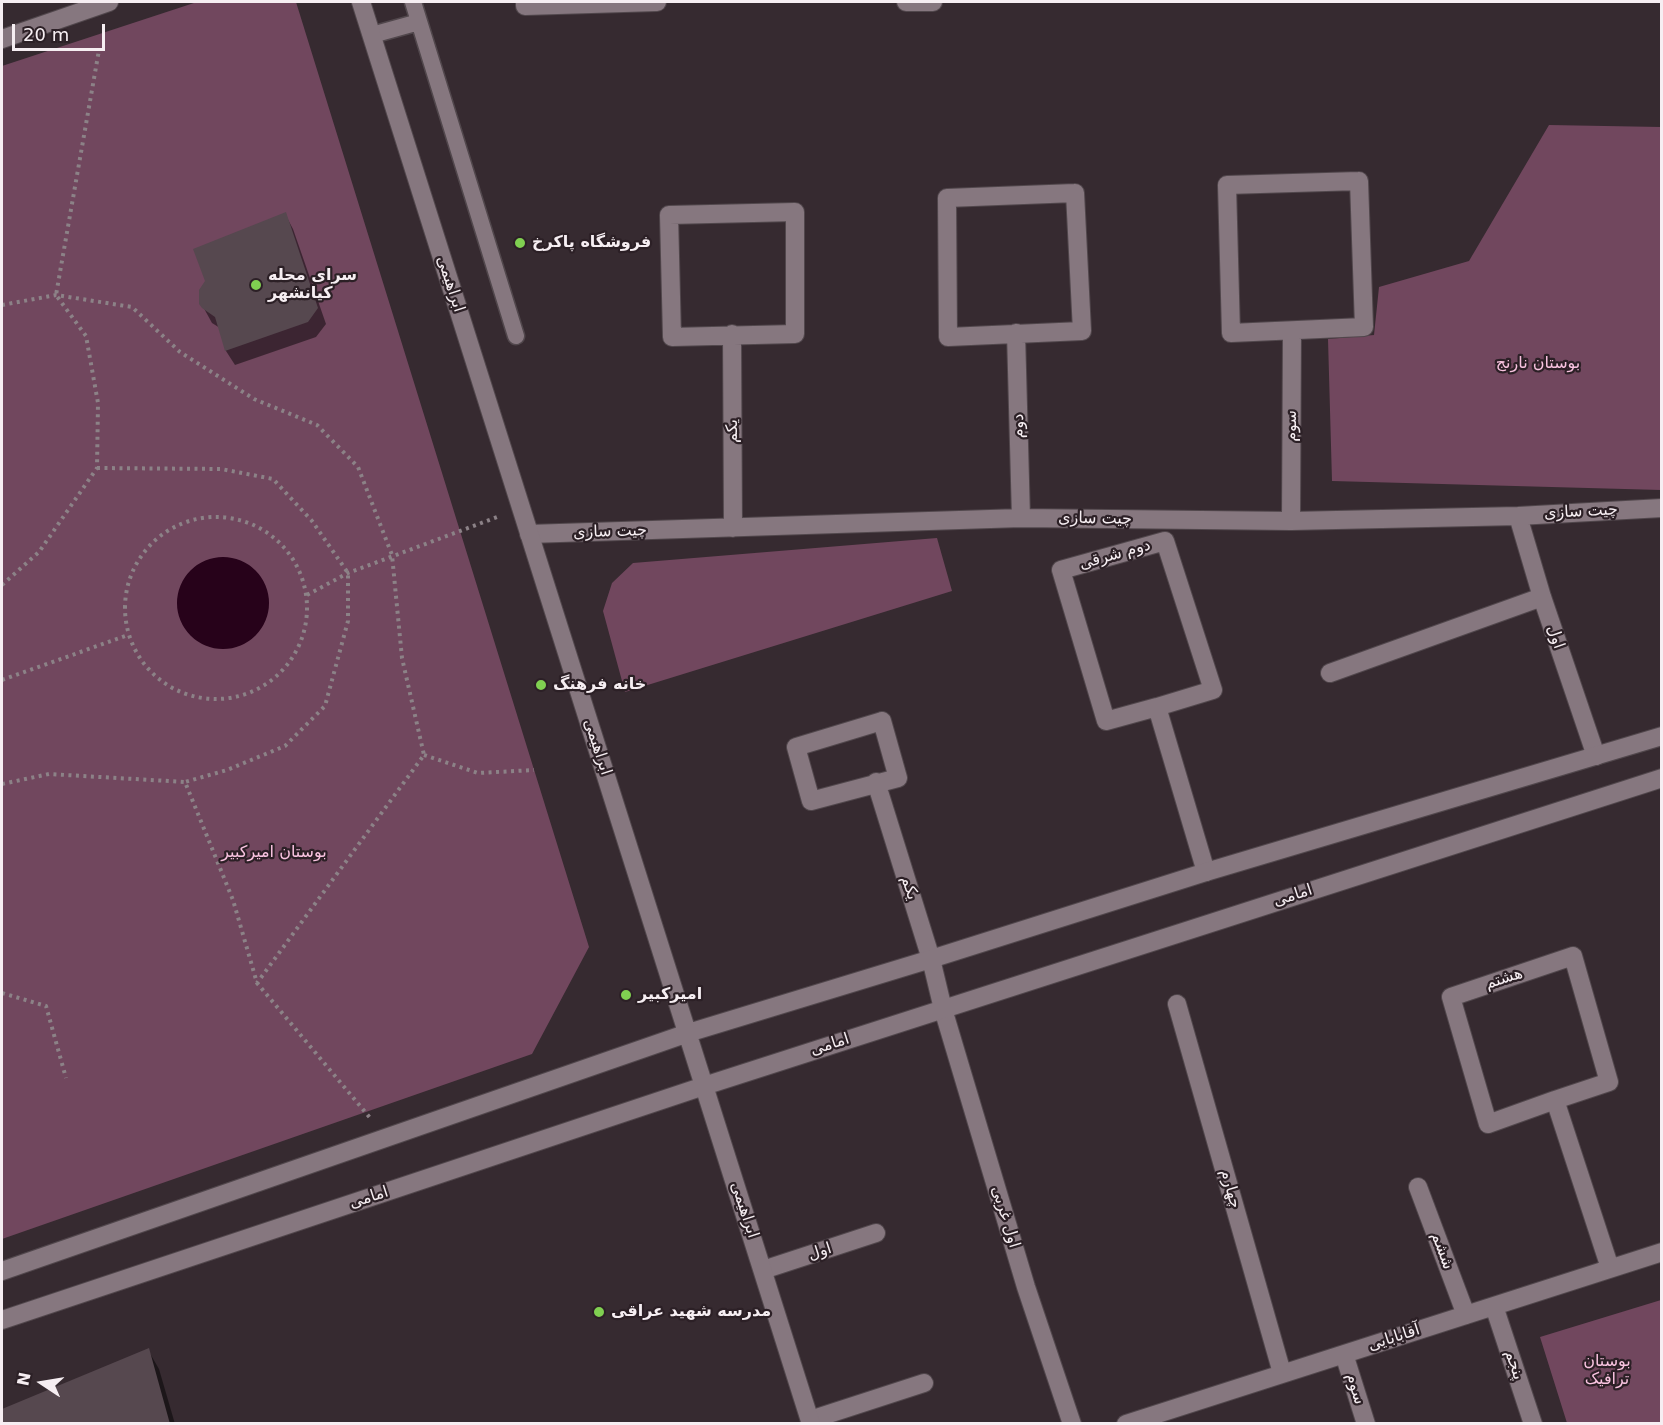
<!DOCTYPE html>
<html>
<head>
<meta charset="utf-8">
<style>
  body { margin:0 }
  #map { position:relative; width:1663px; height:1425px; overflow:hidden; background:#362a30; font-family:"DejaVu Sans",sans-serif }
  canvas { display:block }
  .frame { position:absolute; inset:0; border:3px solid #f6eef2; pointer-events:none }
  .north { position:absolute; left:12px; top:1353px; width:60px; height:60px; -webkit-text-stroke:4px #2c2026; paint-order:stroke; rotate:282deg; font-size:16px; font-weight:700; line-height:24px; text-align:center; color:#f6eef2 }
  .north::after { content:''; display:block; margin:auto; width:21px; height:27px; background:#f6eef2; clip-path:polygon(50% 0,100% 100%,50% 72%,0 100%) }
  .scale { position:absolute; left:12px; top:24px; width:93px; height:27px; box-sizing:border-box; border:3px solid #f6eef2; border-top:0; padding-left:8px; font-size:18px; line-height:21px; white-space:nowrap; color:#f6eef2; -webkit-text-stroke:4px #2c2026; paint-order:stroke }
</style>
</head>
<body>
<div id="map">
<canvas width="1663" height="1425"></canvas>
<div class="frame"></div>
<div class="north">N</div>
<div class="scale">20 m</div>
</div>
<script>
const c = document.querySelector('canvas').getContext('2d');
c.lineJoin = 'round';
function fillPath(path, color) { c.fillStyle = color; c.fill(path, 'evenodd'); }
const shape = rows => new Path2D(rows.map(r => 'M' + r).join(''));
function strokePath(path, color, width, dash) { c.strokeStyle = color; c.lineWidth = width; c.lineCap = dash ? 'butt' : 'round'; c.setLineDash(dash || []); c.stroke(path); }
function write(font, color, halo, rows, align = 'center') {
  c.font = font + ' "DejaVu Sans",Vazirmatn,sans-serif'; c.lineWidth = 4.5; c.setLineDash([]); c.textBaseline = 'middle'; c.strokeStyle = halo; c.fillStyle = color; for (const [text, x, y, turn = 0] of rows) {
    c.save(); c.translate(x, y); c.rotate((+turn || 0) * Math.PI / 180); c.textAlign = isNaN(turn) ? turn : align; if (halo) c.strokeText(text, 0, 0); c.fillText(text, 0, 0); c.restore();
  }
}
const green = shape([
  [197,2,296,2,589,947,532,1054,2,1239,2,66],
  [1549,125,1661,127,1661,490,1332,481,1328,339,1374,335,1379,287,1469,261],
  [937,538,952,591,625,692,603,611,612,583,633,563],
  [1661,1300,1661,1423,1567,1423,1540,1337]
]);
const water = shape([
  '177 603a46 46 0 1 1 92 0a46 46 0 1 1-92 0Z'
]);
const shadow = shape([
  [285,214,293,229,326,324,316,337,235,365,226,351,220,328,212,323,201,303],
  [148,1350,159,1369,175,1424,2,1424,2,1411]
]);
const building = shape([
  [286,212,318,308,308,322,225,351,215,317,202,308,199,304,199,290,205,281,193,249],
  [149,1348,170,1424,2,1424,2,1409]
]);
const path = shape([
  [2,305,56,295,132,307,180,352,254,399,317,425,358,467,392,555,402,658,424,755,257,983],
  [97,468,221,469,273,479,312,521,348,573,348,621,325,706,285,746,227,770,185,782],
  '125 608a91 91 0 1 1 182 0a91 91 0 1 1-182 0Z',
  [2,585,39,552,97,468,98,403,86,336,56,295,99,50],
  [307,595,348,573,500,516],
  [2,680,128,635],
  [424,755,478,773,534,770],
  [2,784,49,774,185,782,233,900,257,983,371,1119],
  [2,993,46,1006,66,1078]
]);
const lane = shape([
  [413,2,516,336],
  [372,35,419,22]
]);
const street = shape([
  [525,2,525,6,657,2],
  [906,2,933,2],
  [2,39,109,2],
  [1359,181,1364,327,1231,333,1227,185,1359,181],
  [1075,193,1082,331,948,337,947,198,1075,193],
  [795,212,795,334,672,337,669,215,795,212],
  [1016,333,1021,518],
  [732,334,733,528],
  [1518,516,1542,597,1596,756],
  [1291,521,1292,332],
  [529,534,1021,518,1291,521,1518,516,1662,508],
  [1330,673,1542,597],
  [1157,707,1213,690,1165,541,1061,570,1106,721,1157,707,1206,872],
  [882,721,898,778,811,801,796,747,882,721],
  [876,782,931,959],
  [1177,1004,1282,1373],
  [943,1009,1026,1287,1072,1424],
  [1555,1100,1609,1082,1573,956,1451,997,1488,1124,1555,1100,1610,1268],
  [1418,1187,1466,1315],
  [763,1270,876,1233],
  [1494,1306,1533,1424],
  [1344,1354,1366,1424],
  [810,1420,924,1383],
  [1126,1424,1662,1252]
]);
const secondary = shape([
  [361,2,811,1424],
  [931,959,943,1009],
  [2,1271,688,1033,931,959,1206,872,1662,736],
  [2,1320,704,1086,1662,778]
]);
const markers = [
  [520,243,6,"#80d051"],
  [256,285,6,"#80d051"],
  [541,685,6,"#80d051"],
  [626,995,6,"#80d051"],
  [599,1312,6,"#80d051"]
];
const poiNames = [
  ["فروشگاه پاکرخ",532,243],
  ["سرای محله",268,276],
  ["کیانشهر",268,294],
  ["خانه فرهنگ",553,685],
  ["امیرکبیر",638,995],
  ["مدرسه شهید عراقی",611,1312]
];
const streetNames = [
  ["ابراهیمی",450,284,72],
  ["دوم",1019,426,-91],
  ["سوم",1292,426,-90],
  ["یکم",733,431,-90],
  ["چیت سازی",1581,512,-3],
  ["چیت سازی",1095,519,1],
  ["چیت سازی",610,532,-2],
  ["دوم شرقی",1115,555,-16],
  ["اول",1555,637,71],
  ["ابراهیمی",597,747,72],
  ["یکم",909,888,73],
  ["امامی",1293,896,-18],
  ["هشتم",1504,979,-18],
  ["امامی",830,1045,-18],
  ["چهارم",1230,1189,74],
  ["امامی",369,1198,-18],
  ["ابراهیمی",744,1210,72],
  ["اول غربی",1005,1217,73],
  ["ششم",1442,1251,70],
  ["اول",820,1252,-18],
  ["آقابابایی",1394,1338,-18],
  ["پنجم",1514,1365,72],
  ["سوم",1355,1389,73]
];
const parkNames = [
  ["بوستان نارنج",1538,364],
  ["بوستان امیرکبیر",274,853],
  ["بوستان",1607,1362],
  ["ترافیک",1607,1380]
];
fillPath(green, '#71475e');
fillPath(water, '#27021a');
fillPath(shadow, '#0007');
fillPath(building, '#56484f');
strokePath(lane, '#51474c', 19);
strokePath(street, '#51474c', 20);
strokePath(secondary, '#51474c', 20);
strokePath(path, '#8c8287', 4, [3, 4.5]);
strokePath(lane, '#86777f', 16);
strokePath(street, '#86777f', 18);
strokePath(secondary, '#86777f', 18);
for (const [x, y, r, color] of markers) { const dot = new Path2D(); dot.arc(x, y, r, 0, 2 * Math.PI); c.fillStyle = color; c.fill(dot); strokePath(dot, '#2c2026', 2); }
write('bold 16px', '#f6eef2', '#2c2026', poiNames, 'left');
write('16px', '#f6eef2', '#2c2026', streetNames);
write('16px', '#f9c3e0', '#2c2026', parkNames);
</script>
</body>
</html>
